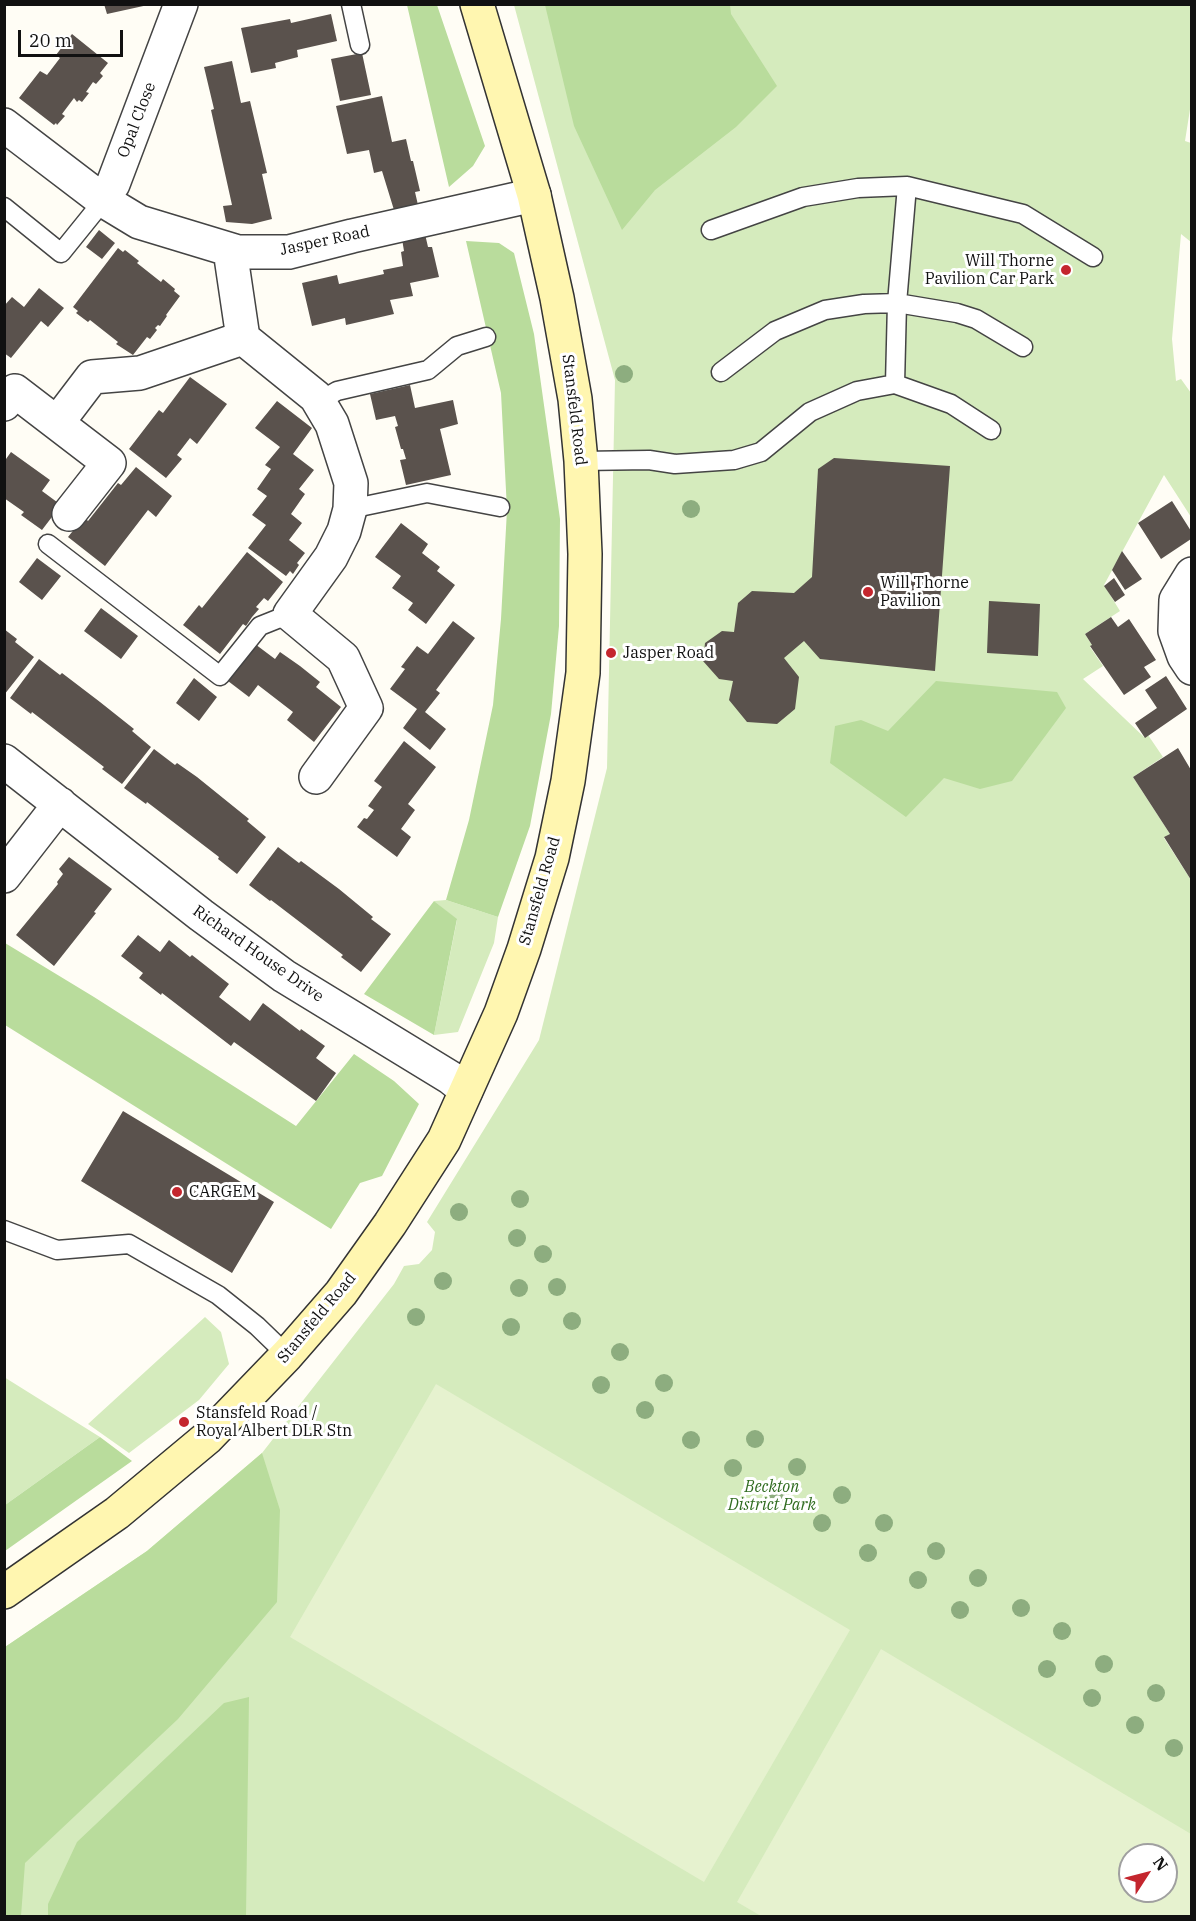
<!DOCTYPE html>
<html>
<head>
<meta charset="utf-8">
<style>
  body { margin:0 }
  #map { position:relative; width:1196px; height:1921px; overflow:hidden; background:#fffdf5; font-family:"IBM Plex Serif",serif }
  canvas { display:block }
  .frame { position:absolute; inset:0; border:6px solid #111; pointer-events:none }
  .north { position:absolute; left:1118px; top:1843px; width:60px; height:60px; box-sizing:border-box; background:#fff; border:2px solid #a0a0a0; border-radius:50%; rotate:54deg; font-size:16px; font-weight:700; line-height:24px; text-align:center; color:#111 }
  .north::after { content:''; display:block; margin:auto; width:21px; height:27px; background:#c4262e; clip-path:polygon(50% 0,100% 100%,50% 72%,0 100%) }
  .scale { position:absolute; left:18px; top:30px; width:105px; height:27px; box-sizing:border-box; border:3px solid #111; border-top:0; padding-left:8px; font-size:18px; line-height:21px; white-space:nowrap; color:#111; -webkit-text-stroke:4px #fff; paint-order:stroke }
</style>
</head>
<body>
<div id="map">
<canvas width="1196" height="1921"></canvas>
<div class="frame"></div>
<div class="north">N</div>
<div class="scale">20 m</div>
</div>
<script>
const c = document.querySelector('canvas').getContext('2d');
c.lineJoin = 'round';
function fillPath(path, color) { c.fillStyle = color; c.fill(path, 'evenodd'); }
const shape = rows => new Path2D(rows.map(r => 'M' + r).join(''));
function strokePath(path, color, width, dash) { c.strokeStyle = color; c.lineWidth = width; c.lineCap = dash ? 'butt' : 'round'; c.setLineDash(dash || []); c.stroke(path); }
function write(font, color, halo, rows, align = 'center') {
  c.font = font + ' "IBM Plex Serif",serif'; c.lineWidth = 6; c.setLineDash([]); c.textBaseline = 'middle'; c.strokeStyle = halo; c.fillStyle = color; for (const [text, x, y, turn = 0] of rows) {
    c.save(); c.translate(x, y); c.rotate((+turn || 0) * Math.PI / 180); c.textAlign = isNaN(turn) ? turn : align; if (halo) c.strokeText(text, 0, 0); c.fillText(text, 0, 0); c.restore();
  }
}
const green = shape([
  [514,5,1191,5,1191,103,1185,141,1191,143,1191,242,1181,234,1172,339,1176,381,1181,379,1191,393,1191,517,1164,475,1104,585,1120,611,1085,634,1092,645,1090,647,1103,666,1083,679,1144,737,1148,735,1163,757,1133,777,1170,834,1164,838,1191,880,1191,1916,5,1916,5,1647,147,1551,262,1453,394,1284,404,1266,419,1264,432,1250,435,1232,427,1222,539,1040,607,768,615,380],
  [1130,1855,1166,1855,1166,1891,1130,1891],
  [446,900,498,917,494,943,458,1032,434,1035,457,920,434,901],
  [205,1317,221,1332,229,1364,199,1400,129,1453,88,1424],
  [4,1377,100,1437,5,1505,4,1505]
]);
const forest = shape([
  [407,5,437,5,485,146,473,166,449,187],
  [545,5,730,5,731,14,777,86,736,127,655,190,622,230,574,126],
  [466,241,499,243,514,253,534,334,560,519,559,626,551,714,530,826,498,917,446,900,469,820,493,705,501,619,507,510,501,393],
  [936,681,1057,692,1066,708,1012,781,980,789,944,778,906,817,830,763,835,726,861,720,888,731],
  [434,901,457,919,434,1035,364,994],
  [5,943,94,997,296,1126,354,1054,394,1081,419,1104,382,1176,360,1183,331,1229,5,1025],
  [100,1437,132,1461,5,1551,5,1505],
  [262,1453,280,1510,277,1602,178,1719,25,1863,21,1916,5,1916,5,1647,147,1551],
  [249,1697,246,1916,48,1916,48,1904,77,1842,224,1703]
]);
const pitch = shape([
  [436,1384,850,1630,704,1882,290,1637],
  [881,1649,1191,1834,1191,1916,761,1916,737,1902],
  [1130,1855,1166,1855,1166,1891,1130,1891]
]);
const building = shape([
  [104,4,148,4,148,5,107,14],
  [331,14,337,41,297,50,298,57,275,63,276,68,251,73,241,28,290,19,291,23],
  [72,34,108,63,100,73,103,76,96,84,93,82,86,92,89,93,82,102,79,100,77,102,74,98,62,114,65,116,57,125,56,123,54,125,19,98,40,71,47,75,60,58,56,55],
  [362,53,371,95,340,101,331,59],
  [232,61,241,103,250,101,267,173,262,174,272,219,252,224,226,222,223,206,232,205,211,110,214,109,204,67],
  [382,96,392,142,406,139,411,161,413,161,420,191,415,192,418,205,394,210,382,171,374,173,369,150,347,154,336,106],
  [99,230,115,243,102,259,86,247],
  [425,234,428,247,432,247,439,277,410,283,413,296,390,300,394,314,346,325,345,318,312,326,302,283,337,275,339,284,384,274,383,270,403,266,401,252,404,251,402,239],
  [118,248,123,252,125,250,139,261,137,263,161,282,163,279,175,289,174,291,180,296,166,315,167,316,160,326,158,325,155,328,157,330,150,339,147,337,133,355,116,344,118,342,90,320,88,322,76,313,78,311,73,307],
  [39,288,64,308,48,327,41,321,11,358,4,353,4,306,12,297,24,307],
  [190,377,227,404,197,444,190,438,177,455,182,459,166,478,129,449,159,410,163,413],
  [410,385,415,408,453,400,458,424,440,429,451,475,406,485,400,460,406,459,403,449,401,449,395,427,398,426,395,416,376,420,370,394],
  [277,401,312,428,293,454,314,470,299,489,305,494,291,514,302,523,289,540,305,553,297,563,299,565,293,574,290,571,286,576,248,548,266,525,252,515,267,496,257,489,271,469,265,465,280,447,255,428],
  [11,452,50,480,42,491,61,505,42,530,21,515,24,512,4,498,4,458,6,459],
  [834,458,950,466,935,671,820,659,804,641,784,658,799,677,795,709,777,724,747,722,729,700,733,681,719,679,703,661,705,643,722,631,734,632,738,603,752,591,794,593,812,577,818,469],
  [136,467,172,496,156,517,148,510,105,566,68,537,84,517,88,521,118,483,121,485],
  [1172,501,1191,531,1191,539,1161,559,1138,523],
  [401,523,428,544,422,553,440,567,437,571,455,585,426,624,408,610,413,603,392,588,401,576,375,557],
  [1122,551,1142,579,1125,590,1112,570],
  [247,552,283,582,268,601,264,598,256,607,259,609,252,617,246,626,243,624,220,654,183,625,199,605,202,608],
  [37,558,61,576,42,600,19,582],
  [1114,578,1125,595,1115,602,1104,586],
  [989,601,1040,604,1038,656,987,653],
  [101,608,138,636,121,659,84,631],
  [1111,617,1118,627,1129,619,1156,660,1144,667,1151,677,1124,695,1090,646,1092,645,1085,634],
  [453,621,475,638,436,690,440,693,425,712,446,729,430,750,403,728,417,709,390,689,405,669,401,667,417,646,428,654],
  [4,629,17,639,15,642,34,657,4,695],
  [255,644,275,659,280,652,300,666,320,682,316,687,341,707,314,742,287,720,293,712,258,685,249,697,228,681],
  [39,659,60,675,62,673,100,702,134,729,132,731,151,747,122,784,102,769,104,767,32,712,31,714,10,698],
  [1166,676,1187,709,1145,738,1135,723,1157,708,1145,690],
  [194,678,217,697,199,721,176,703],
  [404,741,436,767,408,804,415,810,401,829,411,837,397,857,357,827,364,818,367,819,374,810,368,806,382,787,374,781],
  [1178,748,1191,770,1191,880,1164,837,1170,834,1133,777],
  [154,749,175,765,177,763,197,777,249,819,247,821,266,837,237,874,218,859,219,857,185,831,147,802,146,804,124,788],
  [278,847,299,863,301,861,339,889,373,917,371,919,391,934,361,972,341,957,343,955,271,900,270,901,249,885],
  [69,857,112,889,94,912,96,913,54,966,16,935,58,884,57,882,63,874,59,869],
  [138,935,160,952,169,940,190,957,192,955,229,984,219,997,250,1021,263,1003,300,1031,301,1029,325,1046,316,1058,336,1073,316,1101,234,1042,231,1046,162,993,161,995,139,978,143,973,121,956],
  [123,1111,274,1202,232,1273,81,1181]
]);
const lane = shape([
  [351,4,360,45],
  [4,207,61,253,103,201],
  [711,230,803,197,858,188,907,186,1023,214,1093,257],
  [721,372,775,331,825,310,864,304,897,303,957,313,976,319,1023,347],
  [895,384,897,303,907,186],
  [318,402,337,391,428,370,457,346,486,337],
  [581,461,649,460,675,464,734,460,761,452,810,412,857,391,895,384,951,404,991,430],
  [350,509,427,493,500,507],
  [48,544,220,676,260,626,290,614],
  [4,1230,57,1250,129,1244,218,1295,257,1326,287,1355]
]);
const street = shape([
  [4,125,101,199,139,222,238,252,289,252,352,236,534,195],
  [101,199,113,184,181,4],
  [230,250,243,338,316,397,332,424,351,483,350,509,344,531,331,557,290,614,343,658,366,708,316,777],
  [4,404,15,391,109,463,69,514],
  [57,423,92,377,140,373,243,338],
  [1192,574,1176,600,1175,631,1184,656,1192,668],
  [4,761,201,915,284,976,451,1078,466,1090],
  [4,876,60,804]
]);
const secondary = shape([
  [4,1592,117,1513,207,1438,287,1355,341,1293,390,1224,444,1140,501,1013,524,949,552,858,568,781,583,673,585,554,581,461,575,399,557,298,534,195,477,4]
]);
const trees = [
  [624,374],
  [691,509],
  [520,1199],
  [459,1212],
  [517,1238],
  [543,1254],
  [443,1281],
  [557,1287],
  [519,1288],
  [416,1317],
  [572,1321],
  [511,1327],
  [620,1352],
  [664,1383],
  [601,1385],
  [645,1410],
  [755,1439],
  [691,1440],
  [797,1467],
  [733,1468],
  [778,1494],
  [842,1495],
  [822,1523],
  [884,1523],
  [936,1551],
  [868,1553],
  [978,1578],
  [918,1580],
  [1021,1608],
  [960,1610],
  [1062,1631],
  [1104,1664],
  [1047,1669],
  [1156,1693],
  [1092,1698],
  [1135,1725],
  [1174,1748]
];
const markers = [
  [1066,270,6,"#c4262e"],
  [868,592,6,"#c4262e"],
  [611,653,6,"#c4262e"],
  [177,1192,6,"#c4262e"],
  [184,1422,6,"#c4262e"]
];
const streetNames = [
  ["Opal Close",137,120,-69],
  ["Jasper Road",325,241,-12],
  ["Stansfeld Road",574,410,83],
  ["Stansfeld Road",540,891,-74],
  ["Richard House Drive",258,954,35],
  ["Stansfeld Road",317,1318,-50]
];
const poiNames = [
  ["Will Thorne",1054,261,"right"],
  ["Pavilion Car Park",1054,279,"right"],
  ["Will Thorne",880,583],
  ["Pavilion",880,601],
  ["Jasper Road",623,653],
  ["CARGEM",189,1192],
  ["Stansfeld Road /",196,1413],
  ["Royal Albert DLR Stn",196,1431]
];
const parkNames = [
  ["Beckton",772,1487],
  ["District Park",772,1505]
];
fillPath(green, '#d5ebbd');
fillPath(forest, '#b9dc9c');
fillPath(pitch, '#e6f2cf');
fillPath(building, '#5a524d');
strokePath(lane, '#444', 21);
strokePath(street, '#444', 36);
strokePath(secondary, '#333', 36);
strokePath(lane, '#fff', 18);
strokePath(street, '#fff', 33);
strokePath(secondary, '#fff6b0', 33);
c.fillStyle = '#8dad7f';
for (const [x, y] of trees) { c.beginPath(); c.arc(x, y, 9, 0, 2 * Math.PI); c.fill(); }
for (const [x, y, r, color] of markers) { const dot = new Path2D(); dot.arc(x, y, r, 0, 2 * Math.PI); c.fillStyle = color; c.fill(dot); strokePath(dot, '#fff', 2); }
write('16px', '#111', '#fff', streetNames);
write('16px', '#111', '#fff', poiNames, 'left');
write('italic 16px', '#2f6b1f', '#fff', parkNames);
</script>
</body>
</html>
